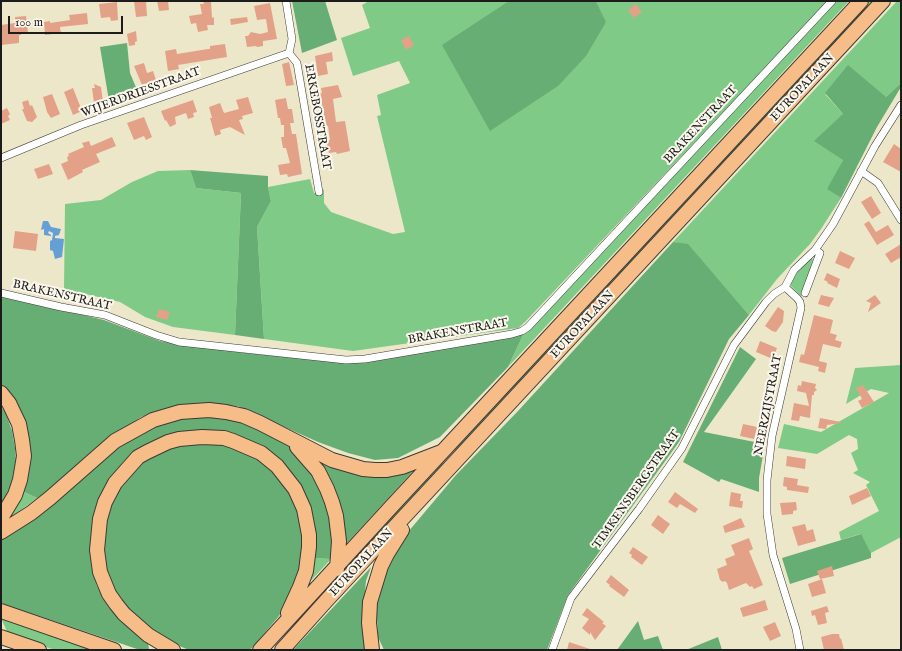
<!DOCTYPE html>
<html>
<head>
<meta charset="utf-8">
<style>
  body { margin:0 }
  #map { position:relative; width:902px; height:651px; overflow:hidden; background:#ede7ca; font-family:"IM FELL English",serif }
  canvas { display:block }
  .frame { position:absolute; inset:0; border:2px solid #1c1c1c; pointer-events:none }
  .scale { position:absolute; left:8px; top:16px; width:115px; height:18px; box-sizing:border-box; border:2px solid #1c1c1c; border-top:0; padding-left:5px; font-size:12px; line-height:14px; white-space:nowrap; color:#1c1c1c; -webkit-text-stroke:3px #fbf7ec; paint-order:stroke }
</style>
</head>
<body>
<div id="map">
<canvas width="902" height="651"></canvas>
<div class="frame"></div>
<div class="scale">100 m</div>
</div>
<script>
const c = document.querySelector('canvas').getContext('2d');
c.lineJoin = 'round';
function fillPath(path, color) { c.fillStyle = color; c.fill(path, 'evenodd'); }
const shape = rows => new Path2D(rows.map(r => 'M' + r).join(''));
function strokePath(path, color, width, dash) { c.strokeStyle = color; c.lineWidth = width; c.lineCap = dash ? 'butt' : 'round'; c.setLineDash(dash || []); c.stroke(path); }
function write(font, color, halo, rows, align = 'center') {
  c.font = font + ' "IM FELL English",serif'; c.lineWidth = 4; c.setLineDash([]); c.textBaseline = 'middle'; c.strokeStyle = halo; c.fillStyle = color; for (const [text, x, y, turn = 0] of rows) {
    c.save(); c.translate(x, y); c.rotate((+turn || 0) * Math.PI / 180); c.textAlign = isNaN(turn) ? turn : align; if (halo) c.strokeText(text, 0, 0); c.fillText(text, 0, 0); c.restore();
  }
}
const green = shape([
  [369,1,428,1,429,2,431,1,510,1,606,23,596,1,828,1,525,322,518,328,353,351,264,339,257,227,271,201,268,187,310,179,314,193,322,192,324,189,324,203,331,212,393,234,405,232,377,116,381,115,377,95,410,83,399,61,353,76,341,38,370,28,362,5],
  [835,1,849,1,508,367,524,333],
  [868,1,877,1,458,452,453,449],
  [897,1,901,1,901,83,886,97,825,94,843,114,843,160,828,189,841,198,821,229,810,244,777,279,749,315,688,245,673,242],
  [190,170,196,188,241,193,235,335,173,327,145,317,120,302,64,289,65,204,101,200,132,182,158,171],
  [811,258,812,258,813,260,801,296,791,286,791,279],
  [901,365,901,537,871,553,860,534,841,540,839,532,879,511,866,485,870,482,853,473,858,470,851,453,858,449,857,439,849,435,817,454,778,448,784,424,821,432,889,393,871,389,846,404,855,368],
  [442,462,446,466,343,576,343,568],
  [20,490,37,498,10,518,6,517],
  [313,558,331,559,306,586],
  [1,618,93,650,55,650,8,634]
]);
const forest = shape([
  [292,1,325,1,337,40,302,53],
  [509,1,596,1,606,22,586,56,558,86,490,131,442,45],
  [127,43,130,73,140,97,110,107,100,47],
  [848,65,886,97,901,83,901,87,877,127,841,198,827,189,843,160,814,141,843,114,825,93],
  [190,170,268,176,268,187,271,201,257,227,264,339,235,335,241,193,196,188],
  [673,242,688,244,749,315,729,339,679,442,568,595,547,650,384,650,378,637,376,599,391,558,408,532,456,475,518,411],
  [1,295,104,320,160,341,246,353,349,363,518,336,524,333,508,367,440,437,398,458,375,460,348,453,318,442,238,406,188,404,141,417,92,451,53,488,37,498,20,490,29,441,17,402,1,384],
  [740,347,756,359,704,432,765,444,759,478,759,492,721,479,719,482,683,462],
  [1,406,6,414,12,431,15,448,16,462,14,476,10,491,1,507],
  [225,416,258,426,291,446,318,478,333,524,331,559,313,558,308,505,240,438,143,449,124,461,112,479,91,556,92,569,97,586,103,597,148,641,149,650,140,650,1,603,1,537,135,433,171,419],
  [208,443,227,445,241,450,268,466,279,477,296,503,304,541,301,566,291,595,279,616,250,650,189,650,165,640,132,614,120,599,112,584,105,565,103,533,110,507,120,488,133,470,146,459,162,450,186,444],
  [325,462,391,476,414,470,345,545,344,520,338,501,320,463],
  [861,534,871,553,871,558,790,584,782,558],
  [371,567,366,581,364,602,367,650,293,650],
  [638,621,644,640,658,636,663,650,617,650],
  [718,637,722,650,686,650]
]);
const water = shape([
  [43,221,48,221,51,227,61,229,59,235,55,236,55,238,64,239,62,257,55,259,53,251,50,250,50,241,52,240,53,233,49,231,48,233,51,235,51,236,44,235,44,229,41,230]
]);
const building = shape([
  [134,1,146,1,147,16,136,17],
  [157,1,168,1,169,10,159,11],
  [203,1,211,1,212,18,214,17,214,25,207,25,208,30,198,32,196,23,191,24,189,16,202,14,200,4,204,4],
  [117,2,118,20,111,21,110,17,101,18,99,4],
  [270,3,277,39,263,41,263,46,257,47,256,46,247,47,245,36,248,36,251,32,260,34,268,32,266,19,257,20,254,6],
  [636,4,642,12,634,18,628,10],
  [87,13,88,24,60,27,61,33,45,35,44,22,50,21,50,23,70,20,69,15],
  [26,16,28,33,21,33,21,35,19,35,19,43,1,45,1,25,15,23,15,17],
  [247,17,248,22,231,25,230,19],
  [136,31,137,41,135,42,135,45,129,46,127,34],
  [409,36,414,45,406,50,401,40],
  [225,44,227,57,178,65,179,69,168,71,165,51,176,49,177,54,208,49,210,49,210,46],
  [332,52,333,61,326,62,328,74,318,76,315,56],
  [289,62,294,85,286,86,282,64],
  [144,63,147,73,153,71,156,80,142,85,134,66],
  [94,84,101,87,103,102,94,103,92,88,95,88],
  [338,85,342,97,333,99,336,122,345,121,350,151,337,154,336,152,329,153,326,141,330,140,328,126,327,126,326,124,320,93,322,93,321,88],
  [73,88,82,111,73,115,64,92],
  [52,94,60,114,51,118,47,112,43,97],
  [248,97,253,113,242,116,243,119,239,120,245,135,230,127,220,130,221,134,215,136,210,118,212,118,209,107,220,103,224,113,239,109,236,100],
  [286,98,288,109,292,109,294,123,290,123,292,134,296,134,302,174,288,177,287,174,280,175,278,165,290,163,286,148,283,148,281,137,284,137,284,125,281,125,280,118,278,118,275,100],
  [28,100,30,106,32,105,37,117,32,122,27,121,22,109,24,109,22,102],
  [193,100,197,112,193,113,194,117,188,119,186,113,175,117,176,124,170,127,166,120,165,121,161,111],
  [7,108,10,114,8,116,10,120,1,124,1,111],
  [144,117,152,137,146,140,144,136,134,140,127,123],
  [112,137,116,146,96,154,100,162,82,170,83,172,68,180,61,164,68,161,67,157,69,156,68,154,84,147,82,143,89,141,91,146],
  [894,144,901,149,901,172,883,162],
  [49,164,53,174,38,179,34,169],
  [871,196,881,213,872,219,861,202],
  [869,221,876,232,888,225,894,235,877,245,864,224],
  [15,231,38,234,36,251,13,248],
  [901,244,901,257,891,263,885,254],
  [840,251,855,258,849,269,835,263],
  [827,273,840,279,837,288,827,283,828,282,824,280],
  [821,295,834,298,829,307,818,304],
  [875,295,881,303,868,312,871,303,866,301],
  [778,307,784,311,783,322,776,332,772,331,765,326],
  [159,309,170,312,167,320,156,317],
  [814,315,833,320,830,333,837,335,835,340,842,342,840,348,823,344,819,361,827,363,825,373,818,371,819,367,799,362,801,354,804,355],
  [760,341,777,348,773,359,756,352],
  [802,381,816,384,815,388,817,390,814,392,814,395,812,395,810,418,800,416,799,421,791,420,794,403,809,406,806,393,797,391,798,385,801,386],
  [863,385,874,402,862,408,858,401,862,399,856,388],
  [820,418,841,422,841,423,827,425,826,429,818,428],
  [743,424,757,427,754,439,740,436],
  [787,456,806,459,805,469,786,466],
  [784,477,798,479,797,485,809,487,808,493,787,490,787,487,783,486],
  [867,488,871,496,852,505,849,496],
  [675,492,698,509,695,513,680,504,677,508,668,502],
  [731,492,741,494,740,501,743,501,742,508,729,506],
  [796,502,797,510,793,511,793,514,782,515,780,503],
  [658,515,670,524,663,534,651,525],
  [741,518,745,527,725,533,723,526],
  [805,524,807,531,813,529,816,541,798,546,792,527],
  [749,538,753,549,749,551,763,585,754,589,752,586,750,587,746,583,729,590,727,583,725,581,723,582,720,580,717,569,727,565,725,559,735,555,731,545],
  [633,547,648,557,642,565,631,557,632,555,629,553],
  [832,566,834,576,820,579,817,571],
  [611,575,629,590,624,597,609,586,610,585,606,582],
  [822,579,826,593,812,597,808,584],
  [765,600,768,610,743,617,740,608],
  [827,606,829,612,825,613,827,623,818,625,815,615,812,616,811,611],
  [587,608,604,622,602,623,606,626,595,640,590,632,590,635,582,628,589,619,582,615],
  [775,622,781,636,770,641,763,627],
  [832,634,839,634,840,639,841,638,844,650,824,650,821,637],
  [569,642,590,649,590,650,567,650]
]);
const street = shape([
  [286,1,292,39,289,53],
  [289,53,297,63,319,192],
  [1,158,81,125,289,53],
  [861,171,878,183,901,220],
  [785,287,797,298,800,302,801,308,772,436,767,480,767,514,773,555,796,629,800,650],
  [1,293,61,307,105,315,156,335,179,342,346,360,365,359,512,334,522,331,528,327,832,1],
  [805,293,820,253,815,250],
  [552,650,571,598,639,509,682,448,734,345,766,302,774,294,785,287,794,270,815,250,833,224,875,146,901,105]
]);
const highway = shape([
  [1,393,9,403,19,424,22,440,24,456,20,480,15,495,1,518],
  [297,447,318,471,327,489,332,502,336,516,339,541,337,569],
  [1,532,31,513,50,498,115,441,153,420,180,412,209,410,226,412,244,416,260,423,332,460,363,469,375,470,387,470,402,467,441,452],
  [1,611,114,650],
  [1,637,39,650],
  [173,650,148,635,124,614,116,604,109,594,100,572,97,550,100,519,105,502,115,483,138,457,147,452,168,442,179,439,202,437,224,438,233,441,261,453,277,466,295,489,304,509,309,535,309,547,306,571,300,587,288,613],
  [260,650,391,507,861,1],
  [282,650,326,601,883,1],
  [372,650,369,623,370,602,381,566,387,554,402,530]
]);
const streetNames = [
  ["EUROPALAAN",803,88,-47],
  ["WIJERDRIESSTRAAT",141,93,-20],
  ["ERKEBOSSTRAAT",317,117,80],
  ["BRAKENSTRAAT",701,125,-47],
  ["BRAKENSTRAAT",62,296,13],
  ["EUROPALAAN",583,325,-47],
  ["BRAKENSTRAAT",458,332,-10],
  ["NEERZIJSTRAAT",769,405,-79],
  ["TIMKENSBERGSTRAAT",637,490,-55],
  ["EUROPALAAN",362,563,-47]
];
fillPath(green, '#7fca87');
fillPath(forest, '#67ae74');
fillPath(water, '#65a0d5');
fillPath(building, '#e3a188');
strokePath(street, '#3b3a36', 8);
strokePath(highway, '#3b3a36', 16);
strokePath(street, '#fff', 7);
strokePath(highway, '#f7bd88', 14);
write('12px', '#1c1c1c', '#fbf7ec', streetNames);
</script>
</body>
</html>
